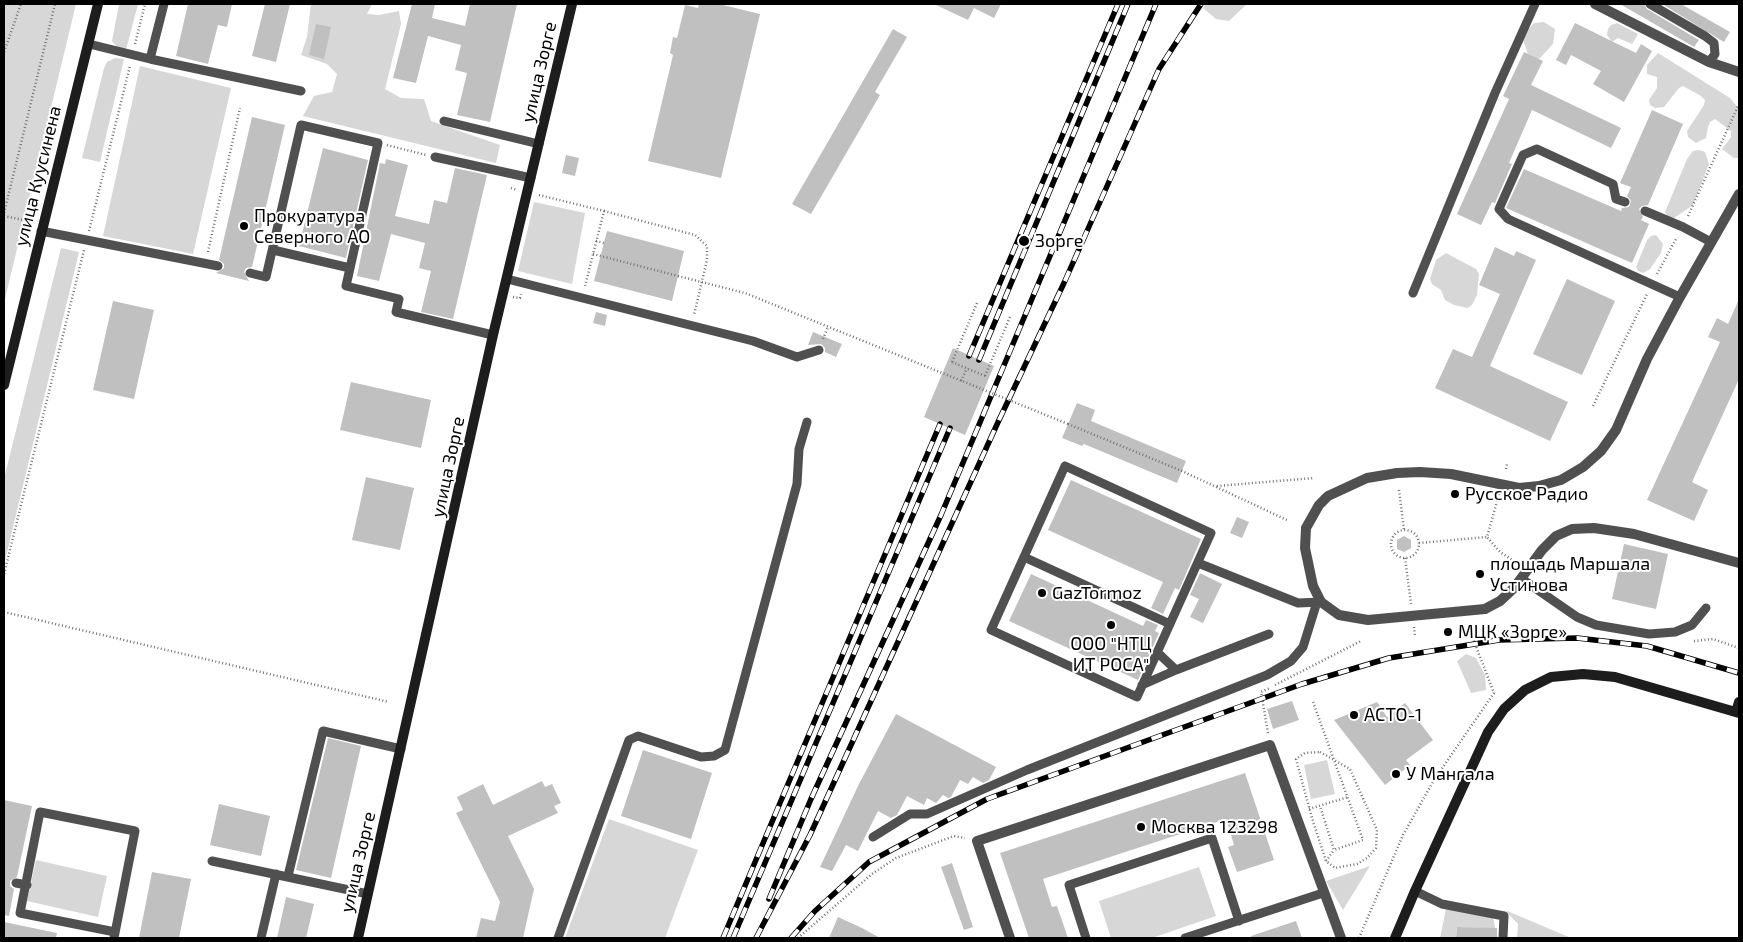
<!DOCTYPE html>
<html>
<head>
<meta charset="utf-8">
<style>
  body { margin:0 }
  #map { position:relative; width:1743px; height:942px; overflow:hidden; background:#fff; font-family:"Exo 2",sans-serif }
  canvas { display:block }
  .frame { position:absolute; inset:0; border:5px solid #000; pointer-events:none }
</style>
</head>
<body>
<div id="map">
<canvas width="1743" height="942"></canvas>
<div class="frame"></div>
</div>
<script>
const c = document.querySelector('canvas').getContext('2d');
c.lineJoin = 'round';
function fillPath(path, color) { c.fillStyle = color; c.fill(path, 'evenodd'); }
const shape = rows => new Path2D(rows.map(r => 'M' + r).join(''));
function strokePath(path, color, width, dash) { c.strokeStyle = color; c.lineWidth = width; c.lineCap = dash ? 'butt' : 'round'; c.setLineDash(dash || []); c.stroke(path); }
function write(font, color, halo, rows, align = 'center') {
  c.font = font + ' "Exo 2",sans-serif'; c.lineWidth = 4; c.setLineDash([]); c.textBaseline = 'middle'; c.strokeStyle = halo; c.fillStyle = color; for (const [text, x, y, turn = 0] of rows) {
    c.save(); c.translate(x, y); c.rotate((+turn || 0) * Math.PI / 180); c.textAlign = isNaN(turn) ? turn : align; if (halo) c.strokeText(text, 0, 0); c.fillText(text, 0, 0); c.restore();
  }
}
const green = shape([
  [4,4,76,4,4,303],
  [119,4,138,4,126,50,118,48,112,41],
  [311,4,372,4,367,14,379,15,399,11,401,24,385,89,401,98,424,99,431,121,500,145,496,163,303,116,314,96,332,92,337,74,327,64,301,55,307,37],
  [1206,4,1247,4,1229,21,1216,19,1203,8],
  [1544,22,1555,29,1553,44,1538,60,1529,58,1522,36,1534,23],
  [1617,23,1638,34,1632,44,1618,38,1612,42,1607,35,1608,29,1611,25],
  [1658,53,1730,98,1739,109,1739,158,1734,158,1722,149,1731,137,1731,131,1715,119,1710,122,1708,127,1706,138,1696,143,1688,137,1687,131,1704,105,1705,100,1701,96,1683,86,1679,88,1664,107,1655,108,1650,105,1649,100,1657,88,1657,77,1647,74,1647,65],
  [115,58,124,59,100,162,82,158,104,68,107,62],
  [140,66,231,88,193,254,103,236],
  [1699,150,1705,152,1709,164,1693,205,1674,218,1668,217,1665,212,1687,159,1693,151],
  [534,202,585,213,572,284,518,271],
  [1656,235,1663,244,1661,253,1650,269,1643,273,1638,271,1636,267,1647,240,1651,236],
  [61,248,79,252,4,565,4,479],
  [1446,253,1476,269,1479,274,1477,295,1472,305,1468,308,1454,305,1445,300,1441,290,1432,284,1430,279,1436,260],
  [1466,654,1476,658,1485,675,1486,690,1471,693,1457,661],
  [1327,760,1335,794,1311,799,1304,765],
  [609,819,698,850,665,938,565,938],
  [36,860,107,876,98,917,27,901],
  [1370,866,1343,910,1326,881],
  [1199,867,1216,916,1152,938,1111,938,1099,901],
  [1446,909,1493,917,1497,938,1485,938,1485,928,1457,927,1456,938,1440,938],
  [1505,910,1571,938,1517,938,1518,924]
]);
const building = shape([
  [188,4,232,4,227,27,218,25,208,64,176,56],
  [265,4,290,4,276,62,252,56],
  [412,4,435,4,432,18,465,26,470,4,517,4,490,122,457,115,467,73,455,70,461,45,428,36,416,83,393,78],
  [699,4,719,4,760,14,721,178,648,161,673,55,670,53,673,37,677,38,685,5,698,8],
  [934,4,1001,4,994,18,974,8,968,20],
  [1620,4,1644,4,1647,9,1699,40,1694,47],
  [1662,4,1681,4,1730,32,1724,42],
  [1575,23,1636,53,1641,44,1652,51,1624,102,1593,84,1601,71,1571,55,1566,65,1556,60],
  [316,24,331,27,324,59,309,55],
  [893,29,907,37,875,92,880,95,811,214,792,204],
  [1524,52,1543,61,1531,85,1621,128,1611,148,1532,110,1509,163,1512,164,1495,203,1492,202,1481,225,1457,214,1509,99,1503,96],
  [1652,110,1683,124,1648,205,1642,206,1639,209,1643,217,1641,220,1649,224,1632,263,1506,208,1524,169,1621,211,1622,208,1629,207,1631,201,1627,196,1631,187,1620,183],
  [252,117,285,125,252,267,246,268,244,272,249,281,216,273,224,268,224,264,219,260],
  [323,148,368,160,346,258,299,246],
  [566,155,579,158,575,176,562,173],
  [386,159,408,165,395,216,429,224,434,200,447,203,455,168,487,175,453,319,421,312,431,271,419,268,425,243,391,234,379,281,357,276,380,163,385,164],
  [607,231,684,251,672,301,594,281],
  [1495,247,1514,256,1516,251,1536,260,1490,366,1568,402,1550,441,1435,388,1453,349,1472,357,1500,294,1479,285],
  [1567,279,1615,301,1582,375,1533,354],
  [1739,299,1739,379,1692,482,1708,490,1694,521,1647,500,1720,342,1708,337,1717,318,1728,324],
  [113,301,154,310,134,399,93,390],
  [596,312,607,315,605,326,593,323],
  [813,332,842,344,836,357,825,352,825,348,821,344,808,345],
  [953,348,994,366,965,435,924,417],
  [351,382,431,400,421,448,340,430],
  [1077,403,1095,410,1091,421,1186,461,1177,483,1084,444,1082,446,1062,438],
  [366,477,414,488,400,550,352,540],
  [1071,480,1201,539,1179,590,1175,588,1163,614,1151,608,1163,582,1048,530],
  [1237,517,1249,522,1242,538,1230,533],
  [1404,536,1411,540,1411,548,1404,552,1397,549,1397,540],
  [1624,544,1668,554,1656,609,1612,599],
  [1200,573,1222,584,1203,623,1190,617,1199,599,1190,595],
  [1031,574,1143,626,1146,620,1158,625,1155,631,1159,633,1138,680,1009,621],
  [1292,701,1299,720,1273,729,1267,709],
  [1377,702,1387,717,1405,703,1433,740,1406,760,1410,765,1385,785,1334,720],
  [896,714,996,767,989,780,983,783,973,777,968,784,960,780,951,797,948,798,943,795,936,803,927,798,924,805,907,796,897,815,891,818,878,811,858,851,846,845,832,871,820,867,859,784],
  [328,738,361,746,331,878,296,870],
  [643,750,712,773,691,839,621,816],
  [1245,773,1274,860,1237,872,1228,847,1234,845,1226,819,1043,879,1052,907,1057,906,1068,938,1029,938,1000,853],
  [542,781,545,787,552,784,561,803,554,806,558,813,508,836,534,889,523,938,476,938,481,918,495,921,500,902,456,813,463,810,457,797,483,784,493,805],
  [4,800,32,806,17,877,10,881,10,886,14,889,9,916,4,915],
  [219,804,270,816,261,856,210,845],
  [952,863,973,927,964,930,941,867],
  [152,872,191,879,179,938,139,938],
  [286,897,314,904,306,938,277,938],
  [838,917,862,928,880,938,829,938],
  [1296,921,1302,938,1251,938,1251,936],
  [4,922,57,933,56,938,4,938],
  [1457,927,1497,928,1497,938,1456,938]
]);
const path = shape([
  [135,44,145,4],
  [4,52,21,4],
  [387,145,426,155],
  [511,188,517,190],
  [539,195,604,211,585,286],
  [604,211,695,235,707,246,707,260,694,315],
  [4,213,55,4],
  [4,216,33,222],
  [1688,216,1739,104],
  [89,231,130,66],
  [596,241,604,243],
  [208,252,240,108],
  [593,254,678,276],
  [1657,274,1677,237],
  [513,297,520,298,521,294],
  [823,339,828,327],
  [952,362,977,303],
  [985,376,1010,317],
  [961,381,967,368],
  [1593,406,1647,294],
  [1068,424,1182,471,1289,521],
  [1506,469,1507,464],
  [1217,486,1314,478],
  [1399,490,1404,530],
  [1499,494,1487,537,1500,552,1517,563],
  '1391 544a14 14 0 1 1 28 0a14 14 0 1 1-28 0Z',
  [1419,543,1487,537],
  [1405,558,1411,604],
  [4,574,84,250],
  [4,612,389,702],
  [1414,627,1415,636],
  [1694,641,1713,639,1739,648],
  [1275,685,1361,641],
  [1313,702,1363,840,1334,850,1320,806],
  [1268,733,1261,692,1270,688],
  [1320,752,1350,769,1377,830,1376,848,1367,858,1357,864,1335,868,1326,861,1312,818,1296,759,1305,753,1320,752],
  [1309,809,1348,797],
  [1326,861,1334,850],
  [798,938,872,874,896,858,954,836,965,838],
  [1359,938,1403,835,1434,780,1494,693,1470,631]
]);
const lane = shape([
  [1650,4,1705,36,1714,43,1715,54,1709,62],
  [89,44,150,59,301,91],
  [150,59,164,4],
  [444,121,539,144],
  [435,157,531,178],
  [1625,202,1616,199,1613,184,1537,149,1523,155,1499,209,1508,219,1680,297],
  [1645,211,1683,227,1711,242],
  [41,231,218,266],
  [273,250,350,268],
  [250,273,266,277,301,125,378,143,346,286,399,299,396,312,493,335],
  [507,279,753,341,797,357,819,350],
  [1413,293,1495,93,1535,4],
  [1065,466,1211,533,1137,697,991,630,1065,466],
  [1024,557,1170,624],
  [1198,563,1298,603,1321,602],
  [1522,579,1577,617,1596,625,1649,634,1675,632,1692,625,1706,608],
  [1157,652,1176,670],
  [1142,685,1176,670,1269,634],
  [873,837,910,814,927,814,1027,770,1267,675,1291,661,1303,647,1317,602],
  [212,861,368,894],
  [288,876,323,731,401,749],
  [16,883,27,885],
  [1415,891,1442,904,1504,916,1503,938],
  [114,938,135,831,40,812,20,913,115,932],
  [261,938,276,874],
  [558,938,629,740,638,736,701,757,714,756,725,750,797,484,799,449,807,422],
  [1086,938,1069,885,1212,838,1239,921],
  [1185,938,1323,893]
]);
const street = shape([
  [1595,4,1709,62,1739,72],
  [1739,194,1680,297,1647,359,1616,430,1601,451,1583,467,1561,480,1539,486,1519,488,1451,474,1420,472,1397,473,1367,478,1328,496,1319,505,1306,528,1305,548,1313,586,1321,602,1339,615,1368,620,1485,609,1500,601,1514,588,1542,550,1556,536,1572,529,1594,528,1634,534,1739,563],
  [1010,938,977,841,1270,745,1341,938]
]);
const secondary = shape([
  [4,385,98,4],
  [1736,712,1739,702],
  [358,938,493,335,572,4],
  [1395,938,1415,891,1488,732,1504,709,1525,690,1551,677,1583,674,1615,677,1739,713]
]);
const rail = shape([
  [969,356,1118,4],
  [979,360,1128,4],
  [769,899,811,799,941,515,1156,4],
  [723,938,940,424],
  [733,938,950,428],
  [756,938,810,835,999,420,1064,283,1159,69,1201,4],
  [791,938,815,911,869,862,987,799,1302,684,1389,658,1499,640,1577,638,1647,646,1739,673]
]);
const pathBridge = shape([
  [678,276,745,293,1068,424],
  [952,362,985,376]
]);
const markers = [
  [244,226,5,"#000"],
  [1024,241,6,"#000"],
  [1455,494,5,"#000"],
  [1480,574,5,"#000"],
  [1042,593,5,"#000"],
  [1111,625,5,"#000"],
  [1448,632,5,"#000"],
  [1354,715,5,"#000"],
  [1396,774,5,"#000"],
  [1141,827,5,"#000"]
];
const streetNames = [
  ["улица Зорге",539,72,-77],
  ["улица Куусинена",38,176,-76],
  ["улица Зорге",448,467,-78],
  ["улица Зорге",358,862,-77]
];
const poiNames = [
  ["Прокуратура",254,216],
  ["Северного АО",254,237],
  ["Зорге",1035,241],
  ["Русское Радио",1465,494],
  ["площадь Маршала",1490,564],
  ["Устинова",1490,585],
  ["GazTormoz",1052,593],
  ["МЦК «Зорге»",1458,632],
  ["ООО \"НТЦ",1111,644,"center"],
  ["ИТ РОСА\"",1111,665,"center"],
  ["АСТО-1",1364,715],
  ["У Мангала",1406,774],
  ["Москва 123298",1151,827]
];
fillPath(green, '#d7d7d7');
fillPath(building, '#c0c0c0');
strokePath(path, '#727272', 2.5, [1, 2.5]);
strokePath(lane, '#505050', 9);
strokePath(street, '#505050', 10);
strokePath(secondary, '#1d1d1d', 10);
strokePath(rail, '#000', 5.5);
strokePath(rail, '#fff', 4, [11]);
strokePath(pathBridge, '#727272', 2.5, [1, 2.5]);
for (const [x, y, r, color] of markers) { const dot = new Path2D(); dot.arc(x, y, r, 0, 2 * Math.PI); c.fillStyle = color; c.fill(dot); strokePath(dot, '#fff', 2); }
write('18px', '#000', '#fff', streetNames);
write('18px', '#000', '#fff', poiNames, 'left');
</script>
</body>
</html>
